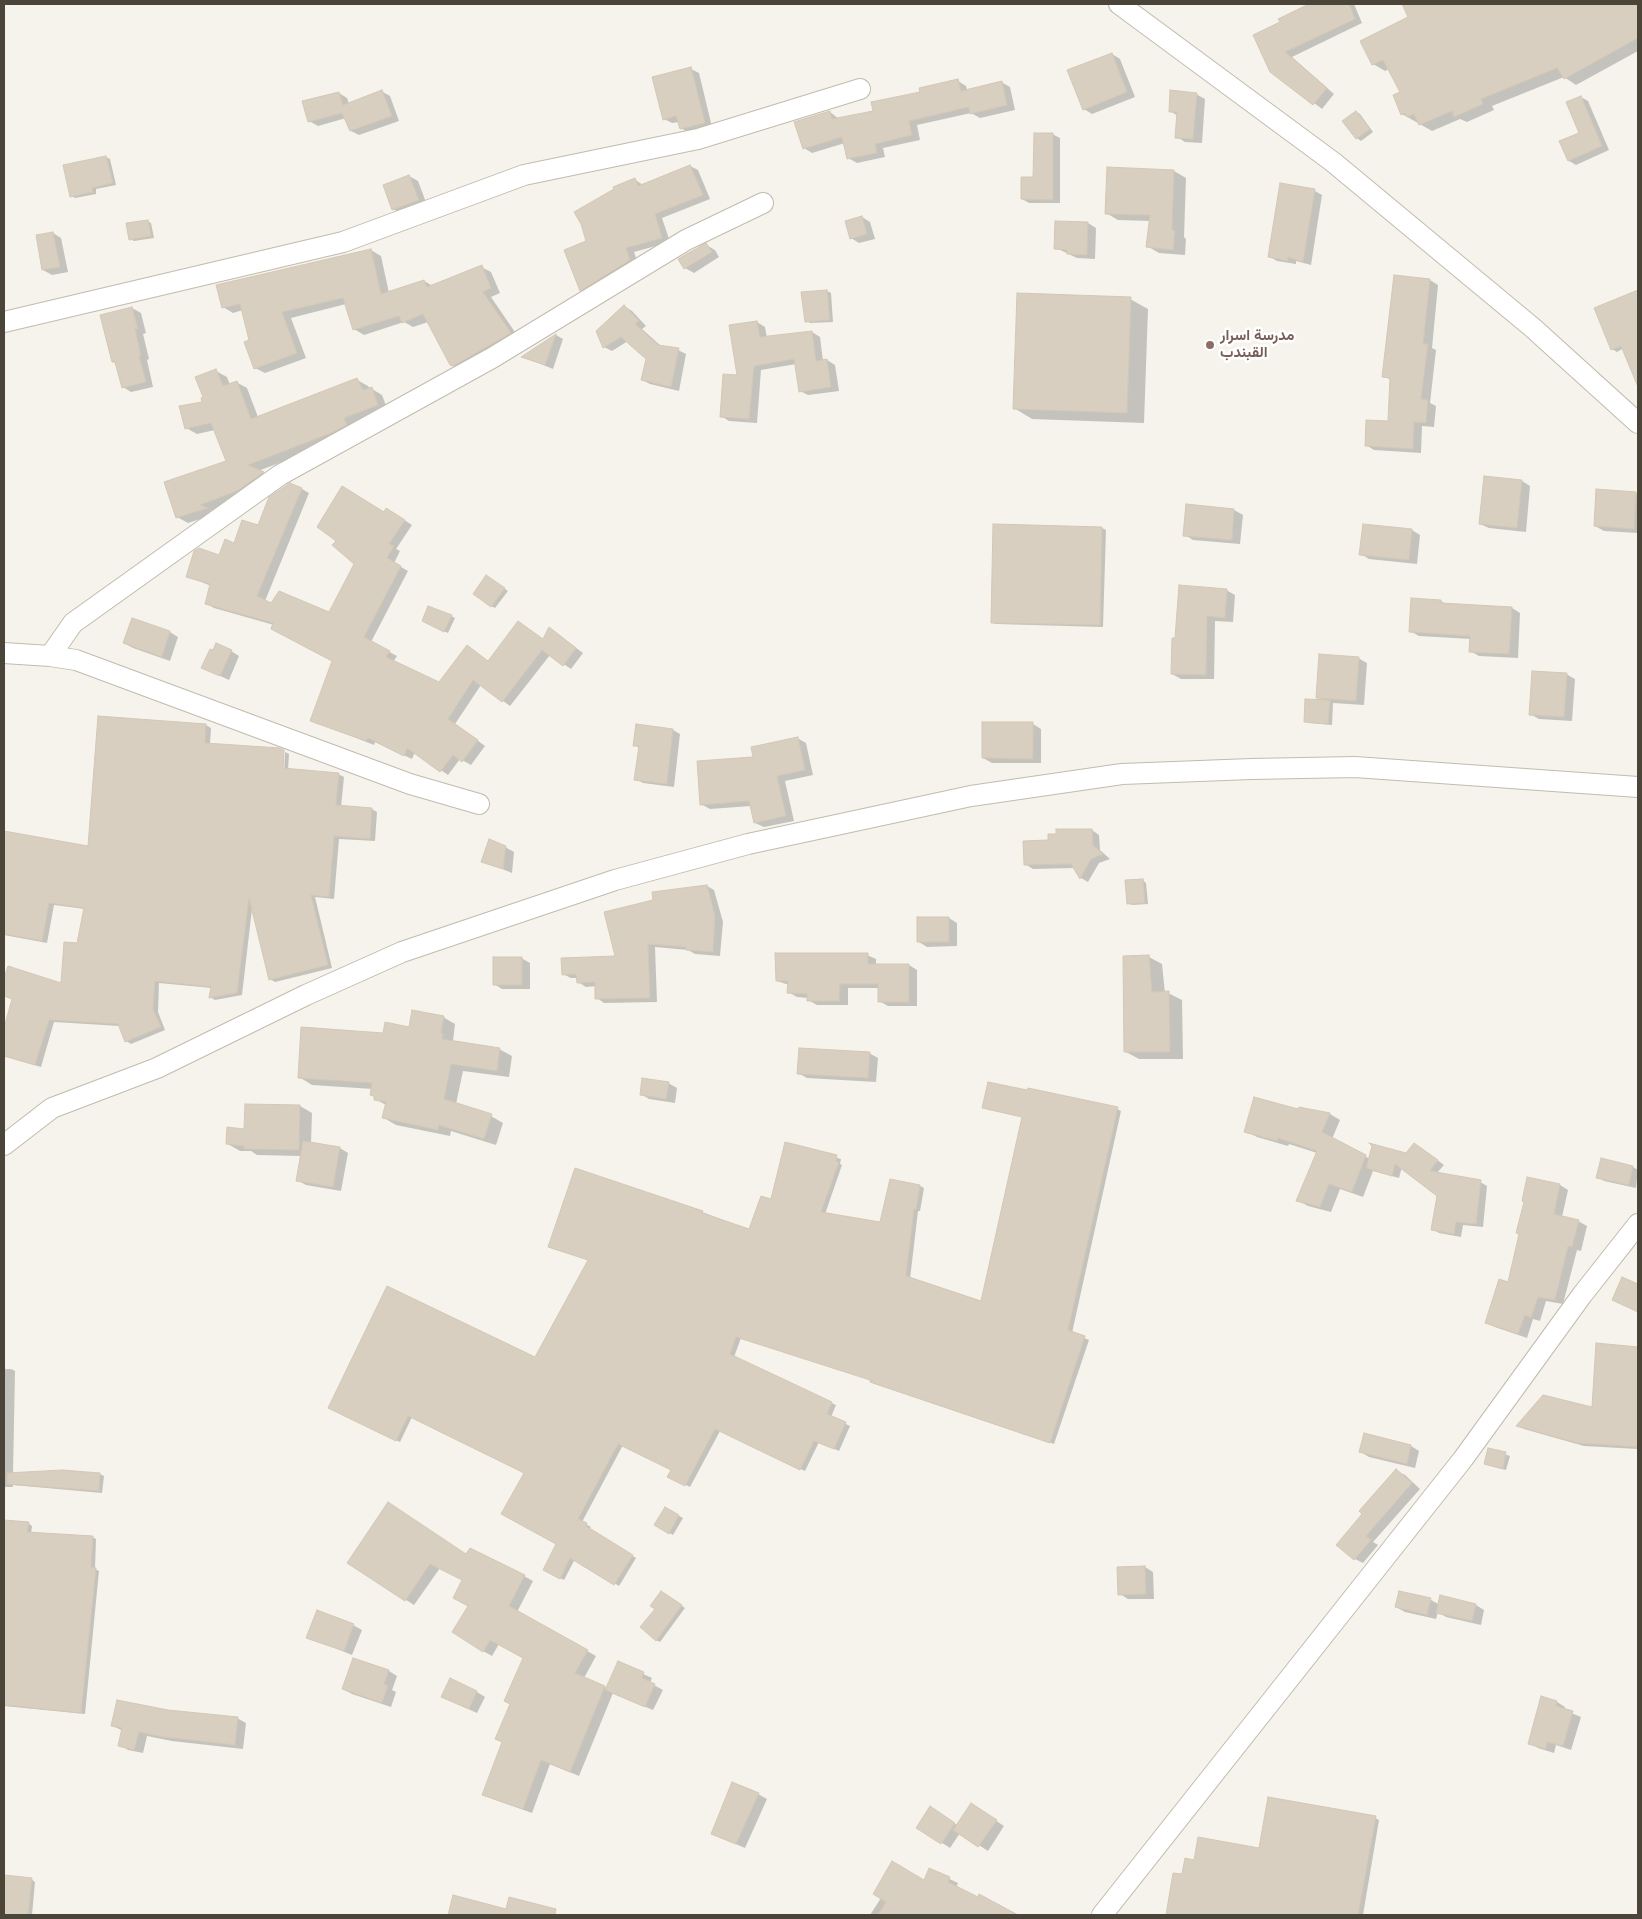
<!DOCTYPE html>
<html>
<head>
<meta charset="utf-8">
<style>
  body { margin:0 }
  #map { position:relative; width:1642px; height:1919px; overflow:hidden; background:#f6f3ec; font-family:"Noto Sans",sans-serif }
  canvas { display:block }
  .frame { position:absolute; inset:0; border:5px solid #4b4439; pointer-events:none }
</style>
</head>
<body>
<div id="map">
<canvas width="1642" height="1919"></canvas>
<div class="frame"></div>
</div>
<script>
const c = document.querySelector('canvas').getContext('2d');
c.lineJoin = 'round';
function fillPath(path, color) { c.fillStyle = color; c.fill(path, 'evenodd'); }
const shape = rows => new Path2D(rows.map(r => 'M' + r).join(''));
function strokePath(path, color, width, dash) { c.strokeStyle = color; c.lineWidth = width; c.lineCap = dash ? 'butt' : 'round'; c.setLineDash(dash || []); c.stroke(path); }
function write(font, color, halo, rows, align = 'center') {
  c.font = font + ' "Noto Sans",Vazirmatn,sans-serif'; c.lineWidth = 5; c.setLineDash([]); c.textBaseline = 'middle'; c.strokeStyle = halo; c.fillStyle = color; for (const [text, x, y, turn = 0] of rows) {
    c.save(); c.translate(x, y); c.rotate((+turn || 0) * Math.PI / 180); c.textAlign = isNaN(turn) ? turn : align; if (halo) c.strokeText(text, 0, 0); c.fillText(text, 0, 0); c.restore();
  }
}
const shadow = shape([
  [1312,4,1354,4,1362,23,1292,57,1334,94,1322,109,1272,71,1282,23,1280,19],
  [1403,4,1638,4,1638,51,1576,85,1564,77,1492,106,1494,110,1467,122,1460,119,1432,131,1402,114,1402,93,1389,69,1385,71,1373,64,1410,18],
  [1112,54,1120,59,1135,97,1092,114,1084,109],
  [691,69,699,73,712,127,689,133,681,128,679,122,672,123,664,119],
  [958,81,966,86,967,90,1001,82,1010,87,1015,110,980,118,971,113,917,125,920,140,883,148,885,157,857,163,848,158,845,143,812,153,804,148,830,112,839,119,875,112,921,92],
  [381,91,390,96,399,121,359,135,351,131,346,118,318,126,309,121,339,93,347,98,349,104],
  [1196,94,1205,99,1202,143,1185,142,1177,137,1178,116,1170,111],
  [1581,97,1588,101,1609,150,1576,165,1569,161,1580,133],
  [1356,112,1360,114,1373,132,1361,141,1357,138,1344,121],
  [1052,134,1060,138,1060,203,1029,203,1022,199,1034,178],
  [106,157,110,159,116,185,96,189,96,194,75,198,71,196],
  [690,166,698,170,710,199,662,218,670,242,634,252,638,264,589,294,581,290,588,242,615,190,634,179,643,185],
  [1174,171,1186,178,1184,237,1186,239,1185,255,1159,253,1147,246,1150,221,1118,220,1106,213],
  [409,176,418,181,427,205,402,214,393,209],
  [1315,191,1322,195,1311,265,1296,261,1296,264,1277,261,1269,256],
  [862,217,870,222,875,239,859,243,851,238],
  [147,221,151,223,154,238,134,241,130,239],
  [1088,223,1096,228,1095,259,1077,258,1056,248],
  [53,233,61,238,68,272,52,275,43,270],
  [706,245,715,250,719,257,694,273,685,268],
  [371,250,381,256,389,293,424,281,433,286,481,267,491,272,500,293,491,297,519,338,461,370,451,364,428,322,413,327,404,322,364,335,354,329,346,304,291,318,306,358,265,373,255,368,243,310,233,313,223,307],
  [1430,280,1438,285,1432,348,1436,350,1430,403,1436,406,1434,427,1422,426,1421,453,1374,450,1366,445,1389,423,1391,380,1384,376],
  [827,291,831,293,833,322,810,323,807,321,802,293],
  [1638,291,1638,370,1636,371,1622,349,1617,352,1612,349,1596,308],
  [1130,299,1148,309,1144,423,1032,419,1014,408],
  [624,306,632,311,646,326,642,329,661,346,678,350,686,354,679,391,650,384,642,380,647,359,628,341,612,351,604,347],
  [132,308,141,313,146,333,143,334,149,359,147,360,153,387,131,392,123,387,117,364,113,362],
  [757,322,765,327,767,338,812,332,820,337,823,361,827,360,835,365,839,391,808,395,800,391,796,364,761,370,757,423,729,421,721,416,738,376],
  [556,335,563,339,553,369,524,357],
  [216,371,227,377,230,385,236,382,247,388,258,417,357,380,368,386,370,389,372,389,382,395,388,411,342,439,258,471,273,478,248,496,210,511,216,514,188,523,177,517,227,462,215,430,197,434,186,428,204,403],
  [1522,481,1530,486,1526,532,1489,528,1480,524],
  [302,489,309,493,265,601,272,604,329,614,387,509,412,525,396,549,400,551,394,563,408,571,371,642,397,656,393,662,439,684,474,651,489,662,544,640,556,633,583,653,571,669,550,655,510,706,481,685,455,724,485,746,471,765,460,759,448,775,415,752,412,759,375,742,374,745,311,720,333,661,274,625,214,608,206,603,211,586,187,576,220,557,259,527],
  [1635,493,1638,494,1638,533,1604,531,1595,526],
  [1187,506,1234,510,1243,515,1240,544,1193,540,1185,535],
  [1102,528,1106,530,1103,627,996,624,992,622],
  [1412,530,1420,535,1417,564,1369,559,1361,554],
  [490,579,508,591,495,608,491,606],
  [1226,590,1235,595,1233,622,1215,621,1214,679,1181,679,1172,674,1176,639],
  [1441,601,1447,605,1512,608,1520,613,1518,658,1479,656,1470,651,1471,639,1419,636,1410,631],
  [451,616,455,618,448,633,427,623],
  [133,620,170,632,178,637,170,661,133,648,124,643],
  [231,651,239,656,229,680,203,668],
  [1358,658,1367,663,1364,705,1333,703,1332,725,1309,723,1305,721,1324,701,1318,697],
  [1566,674,1575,679,1572,721,1539,719,1530,714],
  [1033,724,1041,729,1041,763,992,763,983,758],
  [206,725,211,728,210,744,281,774,284,774,285,752,289,754,288,770,338,774,344,777,341,807,372,809,377,812,375,841,339,839,334,899,315,897,332,968,275,982,270,979,252,909,242,995,215,1000,210,997,212,988,159,983,158,1012,165,1030,131,1044,126,1041,120,1026,54,1022,41,1067,4,1056,4,1033,14,999,4,995,4,982,9,967,63,985,78,944,85,909,54,905,47,943,4,935,4,832,90,847],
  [637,726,673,730,680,734,674,787,643,783,636,779,640,748,634,745],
  [797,738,806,743,813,775,785,781,794,821,764,827,755,823,751,806,710,809,701,804,755,758],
  [1092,830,1099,835,1100,850,1110,859,1099,863,1088,882,1081,878,1075,868,1033,869,1025,864,1049,841],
  [505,847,514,852,512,873,483,861],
  [1142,880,1146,883,1148,904,1132,905,1128,903],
  [707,886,714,890,723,922,720,956,695,954,688,950,655,947,657,1002,604,1003,597,998,597,986,586,987,578,982,578,978,571,978,563,974,616,957],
  [949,918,957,923,957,946,927,947,919,942],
  [867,955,876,959,876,965,909,965,917,970,917,1006,888,1006,879,1001,879,988,848,988,848,1005,817,1005,808,1000,808,998,797,997,788,992,789,985,777,981],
  [1149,957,1162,964,1165,993,1168,993,1182,1000,1183,1059,1139,1059,1126,1052],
  [521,958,530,963,530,989,502,989,494,984],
  [443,1017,455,1024,453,1041,499,1049,512,1056,509,1077,463,1071,456,1104,491,1116,503,1123,496,1145,451,1131,450,1136,396,1125,384,1118,386,1105,375,1099,373,1089,312,1085,299,1077,384,1034,410,1028],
  [869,1053,878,1058,876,1082,807,1078,798,1073],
  [668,1083,677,1088,675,1103,649,1099,641,1094],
  [300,1106,312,1113,311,1143,340,1148,348,1153,341,1191,306,1185,297,1180,302,1156,257,1155,251,1151,240,1151,228,1144,245,1130],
  [984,1108,1117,1109,1121,1111,1072,1333,1089,1340,1054,1444,875,1384,871,1382,872,1380,741,1338,734,1357,836,1405,831,1417,850,1426,839,1451,819,1442,805,1471,720,1431,690,1487,669,1476,672,1470,623,1445,582,1522,591,1527,589,1529,636,1558,619,1586,575,1559,564,1580,544,1570,557,1544,526,1473,412,1417,400,1442,334,1410,535,1359,702,1212,750,1230,772,1201,786,1144,841,1159,840,1164,842,1165,825,1214,881,1223,890,1180,920,1186,924,1188,920,1211,918,1211,910,1279,982,1303,1023,1117],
  [1299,1108,1330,1114,1340,1120,1332,1139,1370,1159,1407,1155,1421,1148,1444,1165,1437,1173,1480,1182,1487,1186,1483,1227,1463,1225,1461,1237,1439,1233,1432,1229,1439,1195,1402,1167,1399,1178,1373,1171,1363,1197,1340,1189,1331,1212,1308,1206,1297,1200,1317,1153,1289,1144,1288,1146,1257,1137,1246,1131,1299,1111],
  [1602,1159,1633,1167,1638,1170,1636,1188,1604,1181,1598,1177],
  [1560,1185,1568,1190,1562,1217,1578,1221,1587,1226,1581,1251,1577,1250,1563,1304,1546,1301,1540,1321,1533,1319,1527,1338,1495,1327,1486,1322,1509,1284,1520,1234],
  [1597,1345,1638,1348,1638,1449,1584,1446,1524,1429,1518,1426,1593,1408],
  [4,1369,11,1369,15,1371,13,1474,100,1474,104,1476,102,1493,13,1485,13,1487,4,1487],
  [1365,1435,1411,1446,1419,1451,1415,1468,1369,1457,1361,1452],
  [1489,1449,1510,1456,1506,1470,1485,1464],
  [1396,1471,1405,1475,1420,1489,1373,1542,1378,1545,1363,1563,1355,1559,1363,1514],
  [665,1508,683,1518,673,1535,656,1525],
  [4,1521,28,1523,32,1526,31,1534,92,1537,96,1539,95,1569,99,1571,85,1714,4,1706],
  [467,1555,524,1576,533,1581,517,1612,596,1656,584,1678,607,1688,619,1663,652,1678,650,1683,663,1690,653,1710,613,1693,579,1776,550,1764,532,1813,493,1799,484,1794,503,1742,524,1658,499,1644,492,1656,483,1651,464,1580,440,1568,414,1605,348,1563],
  [1145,1567,1153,1572,1154,1599,1128,1599,1120,1594],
  [1400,1592,1431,1600,1440,1605,1441,1597,1476,1605,1484,1610,1481,1625,1446,1617,1438,1612,1436,1619,1405,1612,1396,1607],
  [665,1594,685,1608,660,1642,656,1640,657,1609],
  [353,1625,362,1630,352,1655,308,1637],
  [354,1659,389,1671,397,1676,392,1690,396,1692,391,1707,352,1694,343,1689],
  [477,1692,485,1697,477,1713,451,1701],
  [1557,1702,1565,1707,1564,1710,1581,1717,1571,1750,1556,1745,1554,1753,1538,1748,1530,1743],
  [168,1711,237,1718,246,1723,243,1749,172,1741,147,1736,143,1753,128,1750,120,1745,123,1731,113,1726],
  [758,1794,767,1799,745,1848,712,1834],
  [980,1810,1004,1826,988,1851,960,1833,950,1848,918,1827,939,1813,957,1825],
  [1375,1818,1379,1820,1363,1915,1167,1915,1174,1874,1183,1876,1260,1849],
  [930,1870,958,1883,956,1888,978,1899,980,1896,1016,1915,870,1915,881,1898,925,1881],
  [4,1877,31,1879,35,1882,32,1915,4,1915],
  [454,1896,507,1910,550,1913,550,1915,449,1915]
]);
const building = shape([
  [1309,4,1349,4,1355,19,1285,52,1327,88,1313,105,1270,72,1253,35,1280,22,1278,19,1309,4],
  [1402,4,1638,4,1638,38,1564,79,1557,68,1481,99,1483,104,1454,117,1452,111,1419,125,1414,114,1407,117,1405,113,1401,115,1393,95,1400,92,1383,60,1372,65,1360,41,1408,17,1402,4],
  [1112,53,1127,92,1083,110,1067,70,1112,53],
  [691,67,705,123,680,129,676,116,663,120,652,77,691,67],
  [958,79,961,91,1002,81,1007,105,970,114,969,107,909,121,912,135,875,144,877,153,847,159,842,137,803,149,794,122,830,111,832,119,873,111,871,102,920,92,919,88,958,79],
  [382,90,392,116,350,131,342,113,308,122,302,101,339,92,343,105,382,90],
  [1170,90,1197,93,1193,139,1175,138,1177,112,1169,112,1170,90],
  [1581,96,1602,146,1568,161,1559,141,1579,133,1566,102,1581,96],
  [1356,111,1370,129,1356,139,1342,121,1356,111],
  [1034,133,1053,133,1053,200,1021,199,1021,177,1033,177,1034,133],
  [106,156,113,183,92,188,93,192,70,197,63,165,106,156],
  [690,165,703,195,655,214,662,238,626,248,630,260,580,291,564,250,586,241,581,224,574,212,614,189,613,187,635,178,638,186,690,165],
  [1107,167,1174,170,1172,230,1175,231,1173,250,1146,247,1150,215,1105,214,1107,167],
  [409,175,419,200,392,210,383,185,409,175],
  [1280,183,1315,189,1303,262,1288,257,1288,261,1268,257,1280,183],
  [862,216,867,234,850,239,845,221,862,216],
  [148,220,151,236,129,240,126,223,148,220],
  [1055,221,1088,222,1087,255,1067,254,1067,250,1054,249,1055,221],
  [53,232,60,267,42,270,36,235,53,232],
  [706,243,712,252,684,269,678,259,706,243],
  [371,249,381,294,424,280,427,287,482,265,491,288,483,292,511,333,453,366,450,365,423,314,402,323,399,316,353,330,343,298,282,312,297,353,254,369,244,342,249,340,240,304,222,308,216,285,371,249],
  [1394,275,1430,279,1423,344,1428,344,1421,399,1428,400,1426,423,1414,422,1413,449,1365,446,1366,420,1388,421,1390,378,1382,377,1394,275],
  [827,290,830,320,805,322,801,292,827,290],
  [1638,290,1638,387,1621,346,1611,350,1594,308,1638,290],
  [1017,293,1131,297,1127,413,1013,409,1017,293],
  [624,305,639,321,635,324,658,345,679,348,671,387,641,380,646,359,621,337,603,348,596,331,624,305],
  [132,307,138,329,135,329,141,355,139,356,146,382,122,388,115,362,112,362,100,315,132,307],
  [757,321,760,337,812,331,816,361,827,359,831,387,799,392,794,359,754,366,749,419,720,417,723,374,737,375,729,325,757,321],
  [556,334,545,365,521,357,556,334],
  [216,369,223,386,237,381,251,419,357,378,363,390,372,387,378,405,344,418,347,425,331,433,248,465,264,472,237,491,200,505,208,508,176,518,164,482,226,461,211,423,185,429,179,406,202,402,201,398,203,397,195,377,216,369],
  [1484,476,1522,480,1517,528,1479,524,1484,476],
  [290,483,302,488,257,596,271,603,279,591,329,612,354,564,332,545,336,541,317,527,342,486,384,512,386,508,405,520,389,544,394,546,387,558,401,566,364,637,390,651,386,657,439,682,467,645,488,661,518,621,543,639,549,627,576,648,563,666,542,650,502,702,473,680,448,719,478,740,462,762,453,755,440,772,407,748,404,756,368,738,366,741,310,721,332,661,271,629,273,623,205,604,210,584,186,577,194,551,199,548,219,555,225,539,234,543,242,520,258,525,269,497,290,483],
  [1596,489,1636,492,1634,529,1594,526,1596,489],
  [1186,504,1234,509,1232,540,1183,536,1186,504],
  [993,524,1102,527,1100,625,991,623,993,524],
  [1363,524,1412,529,1409,560,1359,555,1363,524],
  [486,575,505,588,491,607,473,594,486,575],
  [1179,585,1227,589,1225,618,1207,616,1206,675,1171,674,1172,638,1175,638,1179,585],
  [1411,598,1441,600,1441,603,1512,607,1509,654,1469,652,1470,636,1409,632,1411,598],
  [428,606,452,615,444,632,422,621,428,606],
  [132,618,170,631,162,657,123,643,132,618],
  [216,643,232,650,220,676,201,668,210,649,213,650,216,643],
  [1319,654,1359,657,1356,701,1316,698,1319,654],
  [1532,671,1567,673,1564,717,1529,715,1532,671],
  [1305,699,1330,700,1328,724,1304,722,1305,699],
  [98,716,206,724,205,743,280,748,284,750,283,768,339,773,336,805,372,808,370,839,334,836,329,897,311,895,328,965,269,980,249,898,237,993,209,998,211,987,155,981,153,1009,161,1027,125,1042,118,1024,49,1020,35,1065,4,1056,4,1028,12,999,4,996,4,978,8,966,61,983,64,942,77,943,84,908,49,903,42,941,4,934,4,831,88,846,98,716],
  [982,722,1033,722,1033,759,982,758,982,722],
  [636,724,673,729,667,784,634,780,639,746,633,746,636,724],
  [798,737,805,770,777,776,786,816,754,823,749,801,700,805,697,761,753,757,751,747,798,737],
  [1056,829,1092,829,1093,845,1103,854,1091,859,1080,879,1071,864,1024,865,1023,841,1048,840,1048,834,1056,834,1056,829],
  [489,839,506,846,503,869,481,862,489,839],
  [1143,879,1145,903,1127,904,1125,880,1143,879],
  [707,885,715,916,713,952,686,950,686,947,648,944,650,998,595,999,595,982,577,983,576,974,562,975,561,958,615,956,604,912,653,900,652,892,707,885],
  [917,917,949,917,949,942,917,942,917,917],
  [775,953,868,953,868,964,909,964,909,1002,878,1002,878,984,840,984,839,1001,807,1001,807,994,787,993,788,981,776,981,775,953],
  [1149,955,1152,992,1169,991,1170,1052,1124,1052,1123,956,1149,955],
  [493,957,522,957,522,985,493,985,493,957],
  [412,1010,444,1016,441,1033,443,1034,442,1039,500,1048,497,1071,451,1064,444,1099,492,1114,484,1139,439,1125,438,1130,382,1118,386,1102,374,1100,374,1096,370,1095,372,1083,298,1078,301,1027,383,1033,385,1022,409,1027,412,1010],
  [799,1048,870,1052,868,1078,797,1074,799,1048],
  [642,1078,669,1082,666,1099,640,1095,642,1078],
  [988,1082,1027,1090,1028,1088,1118,1107,1068,1330,1085,1336,1050,1443,870,1382,870,1380,736,1337,730,1354,832,1402,827,1414,846,1422,834,1449,814,1441,800,1470,715,1429,685,1486,667,1477,671,1470,618,1444,578,1519,587,1523,586,1526,633,1555,614,1585,570,1558,560,1579,543,1570,556,1544,501,1514,524,1473,408,1416,396,1441,328,1408,387,1286,535,1357,588,1260,548,1247,575,1168,703,1211,702,1213,749,1229,761,1196,771,1199,785,1142,837,1155,836,1161,839,1162,821,1212,880,1222,890,1179,920,1185,916,1210,914,1209,906,1276,981,1301,1022,1117,982,1108,988,1082],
  [1254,1097,1298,1109,1299,1107,1330,1113,1322,1132,1366,1155,1352,1192,1329,1184,1320,1207,1296,1201,1317,1151,1278,1138,1277,1141,1244,1132,1254,1097],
  [245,1104,300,1105,299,1150,244,1149,244,1146,226,1144,227,1127,244,1129,245,1104],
  [303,1141,340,1147,333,1187,296,1181,303,1141],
  [1369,1143,1406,1153,1414,1143,1438,1160,1430,1171,1481,1180,1476,1224,1456,1222,1454,1234,1431,1230,1437,1196,1395,1164,1392,1176,1366,1168,1372,1146,1369,1143],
  [1601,1158,1633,1166,1629,1185,1596,1178,1601,1158],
  [1527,1177,1560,1184,1554,1214,1579,1220,1572,1247,1568,1246,1555,1300,1538,1297,1531,1318,1525,1315,1518,1334,1485,1323,1499,1279,1508,1282,1519,1234,1516,1233,1524,1202,1522,1201,1527,1177],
  [1622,1277,1638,1284,1638,1312,1612,1300,1622,1277],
  [1596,1343,1638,1347,1638,1447,1577,1443,1516,1426,1543,1395,1592,1407,1596,1343],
  [1364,1433,1411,1445,1407,1464,1359,1452,1364,1433],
  [1488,1448,1506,1452,1503,1469,1484,1464,1488,1448],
  [1396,1469,1412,1483,1366,1536,1371,1540,1354,1560,1336,1545,1362,1514,1359,1511,1396,1469],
  [62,1470,100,1473,99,1491,7,1484,7,1473,62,1470],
  [388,1502,466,1554,470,1548,525,1575,509,1606,588,1650,575,1673,605,1686,570,1772,541,1760,523,1809,482,1795,502,1742,495,1739,510,1704,504,1701,523,1658,490,1640,483,1652,452,1632,468,1606,453,1598,462,1580,430,1564,405,1601,347,1563,388,1502],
  [665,1507,679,1515,669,1534,654,1525,665,1507],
  [4,1520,29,1522,27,1532,93,1536,91,1567,96,1568,81,1713,4,1705,4,1520],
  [1145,1566,1146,1594,1118,1595,1117,1567,1145,1566],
  [661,1591,682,1605,656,1641,640,1627,655,1609,650,1606,661,1591],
  [1399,1591,1431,1598,1427,1615,1395,1607,1399,1591],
  [1440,1595,1476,1604,1472,1621,1436,1613,1440,1595],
  [317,1610,354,1624,344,1651,306,1638,317,1610],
  [353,1658,389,1670,384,1684,388,1686,382,1703,342,1689,353,1658],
  [618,1661,644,1672,642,1678,655,1684,645,1707,605,1690,618,1661],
  [450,1678,477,1691,469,1709,441,1697,450,1678],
  [1541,1696,1557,1701,1556,1706,1573,1711,1563,1746,1547,1742,1546,1749,1528,1744,1541,1696],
  [117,1700,168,1710,238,1717,235,1745,163,1737,139,1732,134,1750,118,1746,122,1728,111,1726,117,1700],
  [732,1782,759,1793,736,1844,711,1834,732,1782],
  [1268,1797,1376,1816,1358,1915,1166,1915,1173,1873,1182,1874,1185,1858,1194,1860,1198,1837,1259,1848,1268,1797],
  [971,1803,997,1820,978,1847,953,1830,971,1803],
  [930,1806,955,1823,941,1844,916,1828,930,1806],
  [892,1861,924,1880,929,1868,950,1877,948,1882,978,1897,979,1894,1018,1915,878,1915,886,1902,873,1894,892,1861],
  [4,1875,32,1878,28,1915,4,1915,4,1875],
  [453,1895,506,1909,509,1897,556,1909,555,1915,448,1915,453,1895]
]);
const street = shape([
  [1119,4,1333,162,1533,328,1638,423],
  [4,322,343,242,524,175,698,139,860,89],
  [4,653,50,656,76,660,410,784,479,804],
  [50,656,73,623,280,475,492,358,686,240,763,203],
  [4,1145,52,1108,157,1068,306,995,402,952,615,880,748,844,971,796,1122,774,1251,769,1355,767,1638,787],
  [1102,1915,1463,1459,1582,1295,1638,1224]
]);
const markers = [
  [1210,345,5,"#8d6e63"]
];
const educationNames = [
  ["مدرسة اسرار",1220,336],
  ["القبندب",1220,353]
];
fillPath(shadow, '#0003');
fillPath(building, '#d8cfc1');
strokePath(building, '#d3c7b4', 1);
strokePath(street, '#c2bbae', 22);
strokePath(street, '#fff', 20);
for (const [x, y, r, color] of markers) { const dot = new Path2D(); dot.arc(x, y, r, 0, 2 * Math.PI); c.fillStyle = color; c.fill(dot); strokePath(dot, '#fff', 2); }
write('bold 15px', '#785e54', '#fff', educationNames, 'left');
</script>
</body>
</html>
